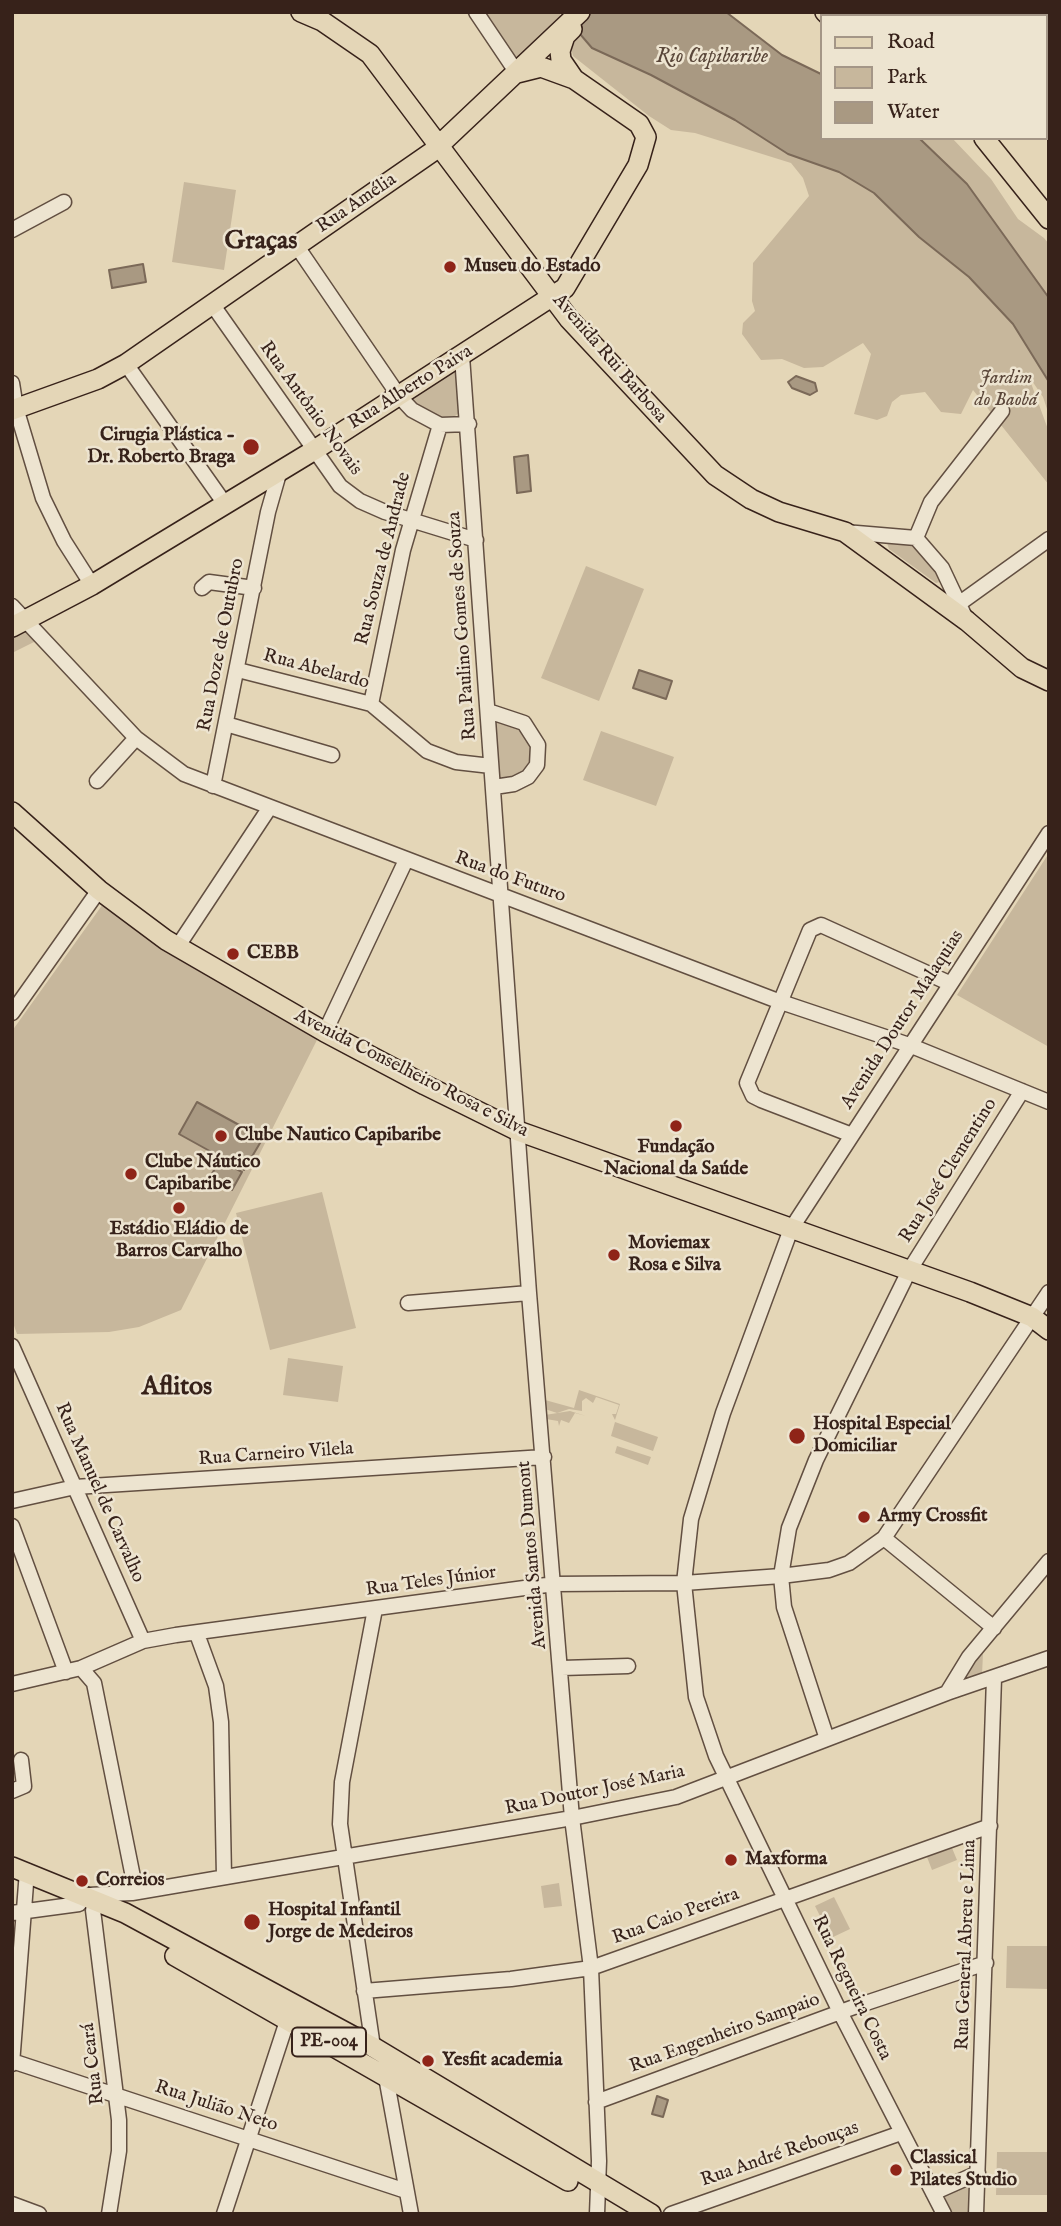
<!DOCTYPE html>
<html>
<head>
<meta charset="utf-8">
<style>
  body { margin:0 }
  #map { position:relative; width:1061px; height:2226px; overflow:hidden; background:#e4d6b7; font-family:"IM FELL English",serif }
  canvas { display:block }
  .frame { position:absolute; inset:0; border:14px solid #37221a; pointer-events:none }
  .legend { position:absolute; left:820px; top:14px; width:228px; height:126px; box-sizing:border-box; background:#ede4d0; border:2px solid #a49687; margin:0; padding:9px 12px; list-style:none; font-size:21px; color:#37221a }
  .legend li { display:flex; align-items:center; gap:14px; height:35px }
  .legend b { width:35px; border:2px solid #a49687 }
</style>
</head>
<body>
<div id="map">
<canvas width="1061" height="2226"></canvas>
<div class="frame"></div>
<ul class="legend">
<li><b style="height:9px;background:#e4d6b7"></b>Road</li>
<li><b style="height:19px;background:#c7b79c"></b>Park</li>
<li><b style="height:19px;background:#a99982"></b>Water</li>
</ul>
</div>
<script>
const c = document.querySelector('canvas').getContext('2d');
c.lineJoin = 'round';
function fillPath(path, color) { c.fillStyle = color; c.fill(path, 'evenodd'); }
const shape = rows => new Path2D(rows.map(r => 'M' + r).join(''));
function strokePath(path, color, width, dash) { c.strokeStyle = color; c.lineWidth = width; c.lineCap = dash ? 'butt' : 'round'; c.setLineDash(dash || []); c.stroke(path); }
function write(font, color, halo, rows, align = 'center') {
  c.font = font + ' "IM FELL English",serif'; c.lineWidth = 5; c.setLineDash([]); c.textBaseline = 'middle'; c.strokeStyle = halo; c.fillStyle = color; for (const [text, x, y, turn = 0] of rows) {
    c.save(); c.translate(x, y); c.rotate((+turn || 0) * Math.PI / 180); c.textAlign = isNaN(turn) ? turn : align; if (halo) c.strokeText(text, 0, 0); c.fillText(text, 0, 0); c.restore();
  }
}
const green = shape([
  [470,12,560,12,560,21,507,68],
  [835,12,918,12,914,16,840,16],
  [579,35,592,48,651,75,735,120,788,154,839,172,874,193,919,237,969,277,1013,324,1049,382,1049,415,1043,397,1028,375,1049,432,1049,485,973,390,961,414,941,412,925,392,901,395,892,402,887,416,877,420,854,414,871,354,863,343,823,367,804,368,782,359,761,360,742,334,743,323,755,311,752,301,753,263,809,196,803,178,791,163,695,133,671,130,649,116,573,56,571,48],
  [923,138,952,138,991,179,1018,219,1044,238,1049,244,1049,298,1006,239,921,141],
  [184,182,236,190,224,270,172,262],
  [454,372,457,372,459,413,451,419,435,420,410,399],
  [896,539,923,550,943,581,936,583,889,549,886,540],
  [586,566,644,589,599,701,541,678],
  [12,631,25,631,36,641,12,653],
  [494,720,513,723,529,737,534,758,523,775,499,781],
  [601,731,674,757,656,806,583,780],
  [1049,853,1049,1047,957,995],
  [103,904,195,969,318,1038,181,1310,139,1327,109,1332,17,1334,12,1320,12,1031],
  [322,1192,356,1328,270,1350,236,1213],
  [288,1358,343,1366,338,1402,283,1395],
  [579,1390,620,1404,615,1420,612,1414,616,1414,619,1405,596,1397,593,1403,586,1398,582,1401,582,1411,569,1409,557,1413,545,1409,545,1400,574,1408],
  [570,1411,586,1416,575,1413,569,1423,561,1420,559,1426,558,1421,546,1419,545,1415],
  [615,1422,658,1437,653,1451,611,1436],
  [617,1446,651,1457,648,1465,615,1453],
  [983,1653,982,1675,967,1681,963,1679,962,1673],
  [952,1848,957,1860,932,1870,927,1857],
  [559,1883,562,1906,544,1908,541,1886],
  [834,1897,850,1929,831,1938,815,1906],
  [1007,1946,1049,1946,1049,1989,1006,1988],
  [997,2152,1049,2152,1049,2195,996,2195],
  [971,2181,973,2214,953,2214,944,2195]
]);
const water = shape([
  [561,12,726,12,782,55,821,74,821,138,919,138,967,184,1049,298,1049,382,1013,324,969,277,919,237,874,193,839,172,788,154,735,120,651,75,592,48,561,12],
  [143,264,146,282,112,288,109,270,143,264],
  [796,376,815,383,817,391,810,395,792,388,788,382,796,376],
  [528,455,531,491,517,493,514,457,528,455],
  [639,670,672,681,666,699,633,688,639,670],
  [197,1102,263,1138,244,1170,179,1134,197,1102],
  [220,1160,242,1172,232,1190,210,1177,220,1160],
  [657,2096,668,2100,663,2117,652,2114,657,2096]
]);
const minor = shape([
  [476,12,517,73],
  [923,16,927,12],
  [1045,26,1049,23],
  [12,230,64,202],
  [296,245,399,396,412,410,440,425,469,424],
  [212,304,340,486,360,501,385,512,476,540],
  [462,356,529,1293,572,1818,591,1968,599,2161,597,2214],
  [126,364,225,504],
  [12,383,16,408,43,498,64,541,92,585],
  [845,532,916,538,942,568,966,619],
  [916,538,931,502,1002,411],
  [202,588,209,582,254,588],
  [960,603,1049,539],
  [12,606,136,738,184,774,778,1001,909,1045,1049,1102],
  [238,670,371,704,427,751,456,762,491,766],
  [371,704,403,550,440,425],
  [488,711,524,723,538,745,537,765,528,777,514,784,494,787],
  [226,724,332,755],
  [97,781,136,738],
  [213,786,268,512,280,470],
  [178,946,270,807],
  [12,1013,99,890],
  [325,1032,406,860],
  [852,1135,761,1100,753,1096,747,1083,810,930,821,925,949,983],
  [408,1303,529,1293],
  [12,1346,143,1641],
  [12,1501,75,1487,544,1457],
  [12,1526,66,1672],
  [884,1538,994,1628],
  [197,1634,216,1686,221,1722,224,1877],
  [81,1668,94,1683,136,1892],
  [562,1668,628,1666],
  [12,1684,81,1668,143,1641,176,1635,554,1584,684,1583,781,1576,829,1570,849,1563,884,1538,1049,1292],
  [947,1693,969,1657,1049,1561],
  [827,1739,784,1607,781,1576,789,1528,816,1460,909,1271,1022,1091],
  [12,1791,24,1786,21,1760],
  [88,1895,132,1893,572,1818,676,1797,947,1693,1049,1658],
  [93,1910,119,2120,119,2151,109,2214],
  [12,1913,79,1904],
  [364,1991,511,1979,591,1968,990,1826],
  [373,2047,340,1824,342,1782,375,1609],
  [12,2061,406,2191],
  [12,2064,27,1871],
  [386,2077,411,2214],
  [596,2102,854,2007,986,1963],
  [933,2193,978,2173],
  [12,2204,39,2214],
  [224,2214,288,2018],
  [671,2214,901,2133],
  [944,2214,840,2012,716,1756,696,1697,684,1583,691,1519,723,1413,791,1229,1049,833],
  [976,2214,994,1678]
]);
const major = shape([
  [301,12,322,21,370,54,569,319,715,475,751,499,779,512,845,532,967,621,1022,668,1049,681],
  [825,12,829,16],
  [572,29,565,36,560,51,561,60,574,79],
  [984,138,1049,219],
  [12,410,98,379,126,364,432,152,580,12],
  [12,627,92,585,313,451,565,288,638,165,646,137,639,124,574,79,541,67,517,73],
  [12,812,99,890,166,940,325,1032,425,1085,518,1131,970,1292,1032,1317,1049,1330],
  [12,1867,125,1913,373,2047,651,2214],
  [175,1956,568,2181]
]);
const markers = [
  [450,267,7,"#8f2418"],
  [251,447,9,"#8f2418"],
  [233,954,7,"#8f2418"],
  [676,1126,7,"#8f2418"],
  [221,1136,7,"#8f2418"],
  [131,1174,7,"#8f2418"],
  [179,1208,7,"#8f2418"],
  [614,1255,7,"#8f2418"],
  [797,1436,9,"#8f2418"],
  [864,1517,7,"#8f2418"],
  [731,1860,7,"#8f2418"],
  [82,1881,7,"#8f2418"],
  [252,1922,9,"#8f2418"],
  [428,2061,7,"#8f2418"],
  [896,2170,7,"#8f2418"]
];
const shields = [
  [329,2042,74]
];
const shieldNames = [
  ["PE-004",329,2042]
];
const streetNames = [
  ["Rua Amélia",357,204,-34],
  ["Avenida Rui Barbosa",609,359,49],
  ["Rua Alberto Paiva",411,388,-32],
  ["Rua Antônio Novais",310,409,54],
  ["Rua Souza de Andrade",384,559,-76],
  ["Rua Paulino Gomes de Souza",463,626,-94],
  ["Rua Doze de Outubro",222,645,-79],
  ["Rua Abelardo",316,670,15],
  ["Rua do Futuro",510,878,20],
  ["Avenida Doutor Malaquias",903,1020,-57],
  ["Avenida Conselheiro Rosa e Silva",411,1074,27],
  ["Rua José Clementino",949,1171,-58],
  ["Rua Carneiro Vilela",276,1455,-4],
  ["Rua Manuel de Carvalho",99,1493,66],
  ["Avenida Santos Dumont",533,1555,-95],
  ["Rua Teles Júnior",431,1582,-8],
  ["Rua Doutor José Maria",595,1791,-12],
  ["Rua Caio Pereira",676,1917,-20],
  ["Rua General Abreu e Lima",967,1945,-88],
  ["Rua Regueira Costa",851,1988,64],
  ["Rua Engenheiro Sampaio",725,2034,-20],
  ["Rua Ceará",94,2064,-97],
  ["Rua Julião Neto",216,2107,18],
  ["Rua André Rebouças",780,2155,-19]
];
const poiNames = [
  ["Museu do Estado",464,267],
  ["Cirugia Plástica -",235,436,"right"],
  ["Dr. Roberto Braga",235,458,"right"],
  ["CEBB",247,954],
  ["Clube Nautico Capibaribe",235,1136],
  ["Fundação",676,1148,"center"],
  ["Nacional da Saúde",676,1170,"center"],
  ["Clube Náutico",145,1163],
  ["Capibaribe",145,1185],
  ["Estádio Eládio de",179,1230,"center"],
  ["Barros Carvalho",179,1252,"center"],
  ["Moviemax",628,1244],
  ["Rosa e Silva",628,1266],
  ["Hospital Especial",813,1425],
  ["Domiciliar",813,1447],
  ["Army Crossfit",878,1517],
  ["Maxforma",745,1860],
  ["Correios",96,1881],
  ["Hospital Infantil",268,1911],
  ["Jorge de Medeiros",268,1933],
  ["Yesfit academia",442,2061],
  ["Classical",910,2159],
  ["Pilates Studio",910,2181]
];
const parkNames = [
  ["Jardim",1006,379],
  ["do Baobá",1006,401]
];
const waterNames = [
  ["Rio Capibaribe",712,58]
];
const districtNames = [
  ["Graças",261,243],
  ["Aflitos",177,1389]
];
fillPath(green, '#c7b79c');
fillPath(water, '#a99982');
strokePath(water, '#7b6958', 2);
strokePath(minor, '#624f41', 17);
strokePath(major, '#37221a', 22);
strokePath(minor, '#ede4d0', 14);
strokePath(major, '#e4d6b7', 19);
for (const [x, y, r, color] of markers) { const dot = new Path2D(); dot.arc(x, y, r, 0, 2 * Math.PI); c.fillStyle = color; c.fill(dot); strokePath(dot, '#ede4d0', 2.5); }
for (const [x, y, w] of shields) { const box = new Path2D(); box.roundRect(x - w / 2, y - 14.5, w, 29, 5); c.fillStyle = '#ede4d0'; c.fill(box); strokePath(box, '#37221a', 2); }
write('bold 18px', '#37221a', null, shieldNames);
write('19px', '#37221a', '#ede4d0', streetNames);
write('bold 19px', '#37221a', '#ede4d0', poiNames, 'left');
write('italic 19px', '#5b473a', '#ede4d0', parkNames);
write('italic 21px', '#594639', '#ede4d0', waterNames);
write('bold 26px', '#37221a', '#ede4d0', districtNames);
</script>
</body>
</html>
